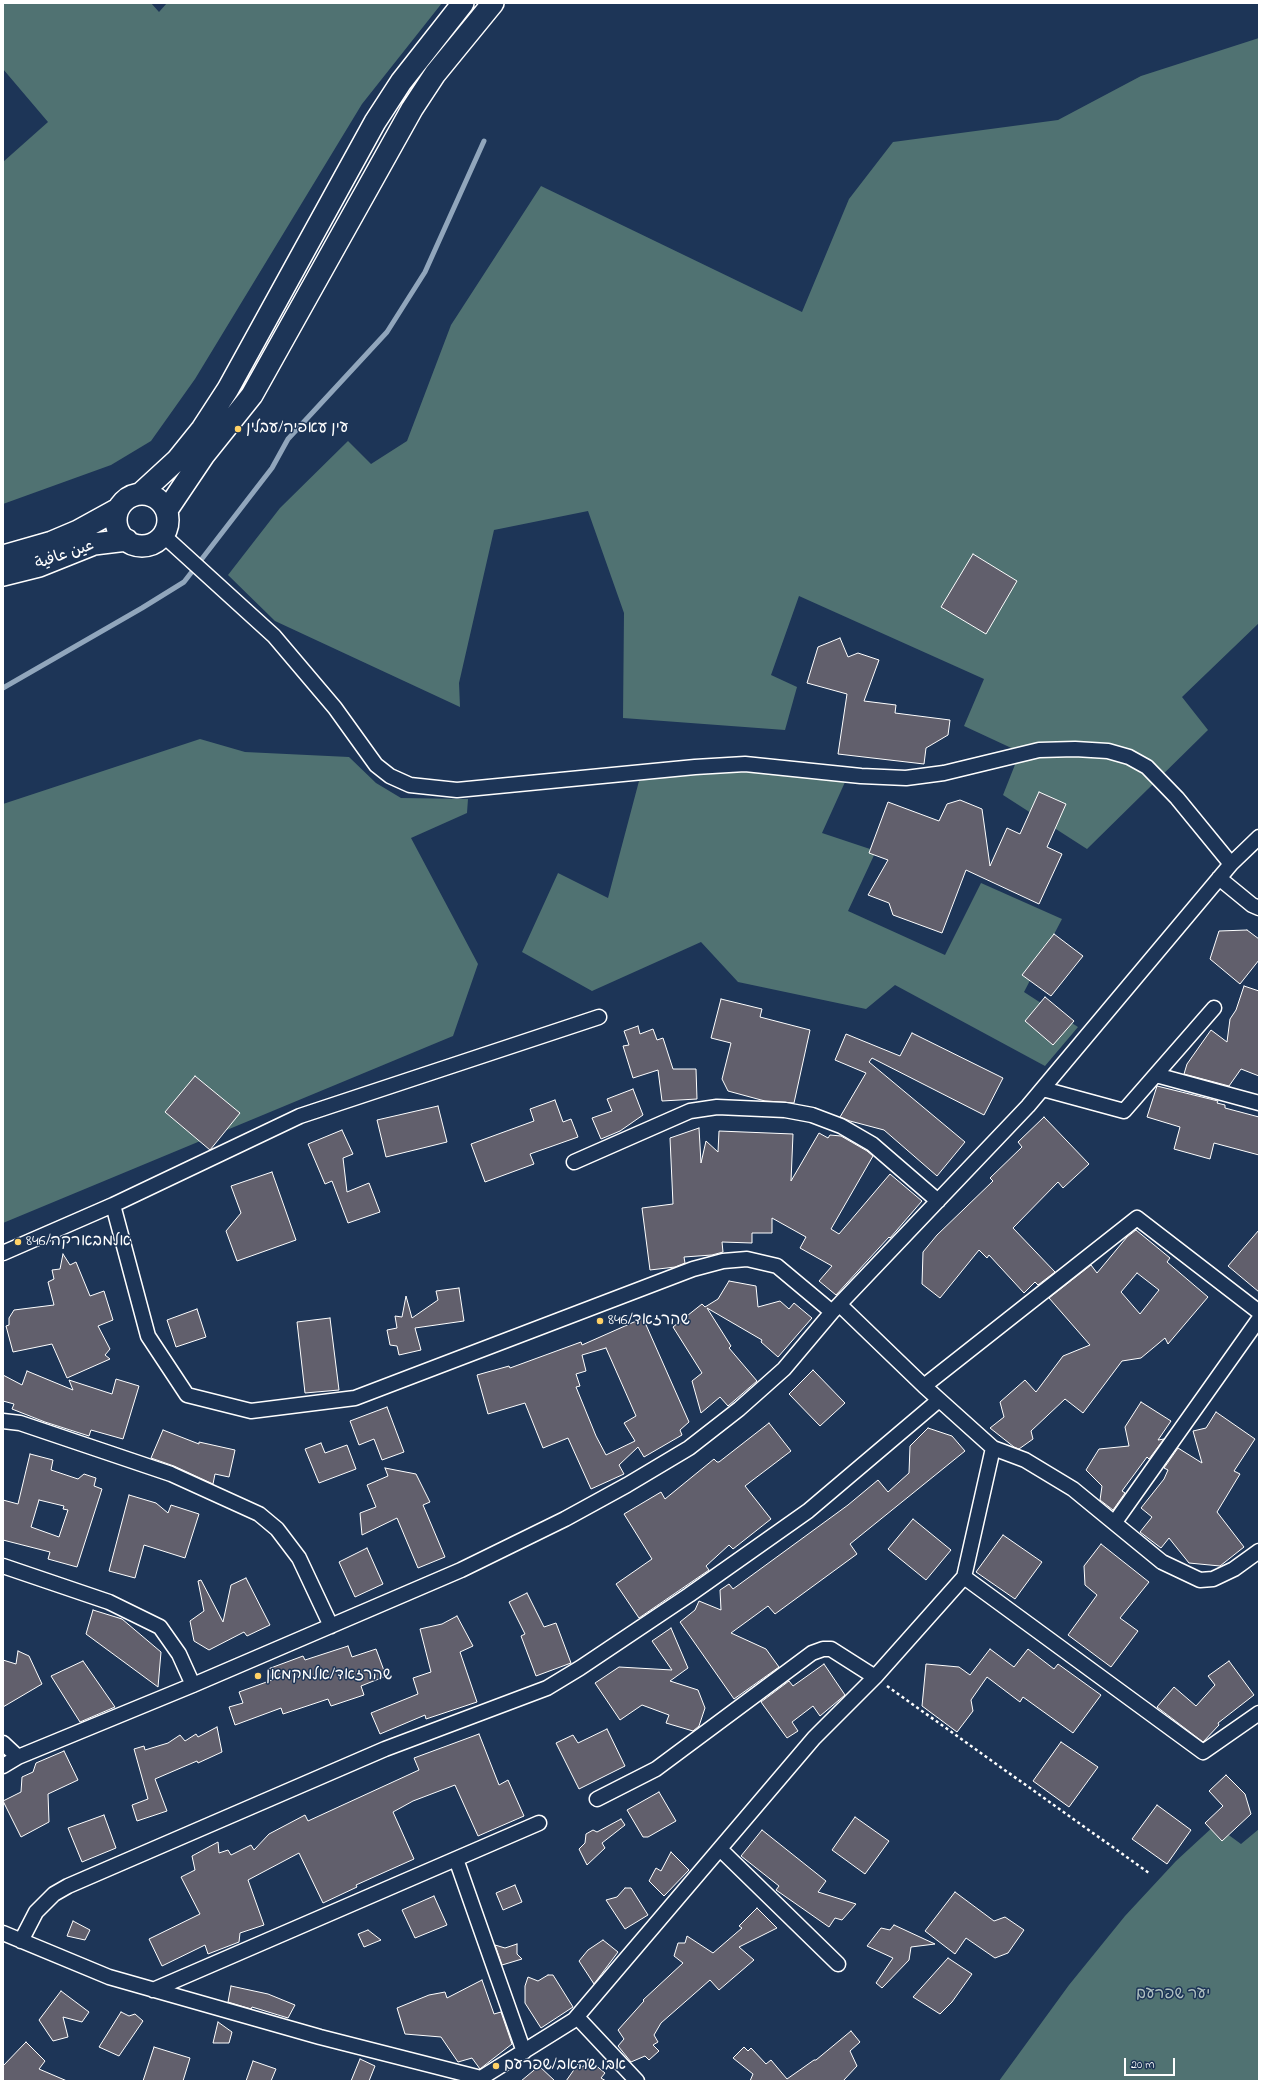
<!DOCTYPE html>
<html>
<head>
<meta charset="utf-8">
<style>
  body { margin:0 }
  #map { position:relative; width:1262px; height:2084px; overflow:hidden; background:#1d3557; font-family:"Indie Flower",sans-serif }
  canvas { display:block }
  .frame { position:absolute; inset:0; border:4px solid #fff; pointer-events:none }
  .scale { position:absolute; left:1124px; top:2058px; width:51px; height:18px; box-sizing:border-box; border:2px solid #fff; border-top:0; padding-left:5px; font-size:12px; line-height:14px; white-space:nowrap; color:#fff; -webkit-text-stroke:3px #1d3557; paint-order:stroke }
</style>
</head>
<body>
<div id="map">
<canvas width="1262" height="2084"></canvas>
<div class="frame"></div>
<div class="scale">20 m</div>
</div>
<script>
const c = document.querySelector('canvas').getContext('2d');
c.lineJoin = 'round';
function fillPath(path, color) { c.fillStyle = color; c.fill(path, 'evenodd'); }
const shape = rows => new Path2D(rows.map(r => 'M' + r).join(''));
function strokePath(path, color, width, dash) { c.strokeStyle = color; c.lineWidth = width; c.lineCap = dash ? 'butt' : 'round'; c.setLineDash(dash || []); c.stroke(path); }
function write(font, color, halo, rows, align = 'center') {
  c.font = font + ' "Indie Flower","Playpen Sans Arabic","Playpen Sans Hebrew",sans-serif'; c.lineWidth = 3; c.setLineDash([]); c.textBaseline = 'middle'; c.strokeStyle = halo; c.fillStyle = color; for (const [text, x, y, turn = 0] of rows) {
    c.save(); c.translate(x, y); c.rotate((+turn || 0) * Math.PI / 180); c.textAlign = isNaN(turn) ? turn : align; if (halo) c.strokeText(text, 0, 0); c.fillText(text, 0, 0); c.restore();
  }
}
const green = shape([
  [3,3,151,3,159,12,167,3,442,3,362,104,195,379,151,441,111,465,3,504,3,162,48,122,3,69],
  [1259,38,1259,623,1182,697,1208,730,1087,849,1003,795,1020,752,964,726,984,679,799,596,771,675,797,687,785,730,623,718,624,613,588,511,494,530,459,683,460,707,275,621,228,575,280,508,348,441,371,464,407,441,451,325,541,186,802,312,849,199,893,142,1058,120,1141,76],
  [200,739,245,752,349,757,376,783,401,798,468,799,467,813,411,838,478,964,453,1036,3,1223,3,804],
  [850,771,822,833,876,851,848,911,945,955,981,883,1062,919,1024,992,1078,1027,1045,1066,895,985,866,1009,738,982,701,942,592,991,522,952,558,873,608,898,639,781,671,773],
  [1215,1825,1241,1844,1259,1829,1259,2081,999,2081,1069,1985,1125,1916,1176,1861]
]);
const stream = shape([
  [3,688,142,608,184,582,272,468,288,439,387,332,425,272,484,141]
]);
const building = shape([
  [973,554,1017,581,986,634,941,607,973,554],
  [840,638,848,657,858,653,879,660,864,701,896,705,895,713,950,720,948,735,926,748,924,764,838,754,847,694,807,683,818,647,840,638],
  [1039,792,1066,804,1047,847,1062,854,1039,904,966,870,942,933,893,915,889,903,868,895,888,860,869,853,888,802,939,821,947,804,960,800,982,809,990,866,1007,828,1020,834,1039,792],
  [1247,930,1259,939,1259,960,1240,984,1210,959,1219,931,1247,930],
  [1054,934,1083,956,1051,996,1022,975,1054,934],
  [1244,986,1259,991,1259,1076,1241,1069,1229,1086,1184,1074,1187,1064,1211,1030,1227,1042,1230,1019,1236,1010,1244,986],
  [1045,997,1074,1021,1053,1045,1025,1021,1045,997],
  [721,999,762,1009,760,1017,810,1030,794,1103,765,1101,728,1091,722,1079,731,1043,711,1038,721,999],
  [638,1026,640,1034,653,1029,657,1040,663,1038,673,1069,696,1069,697,1099,662,1101,658,1070,633,1078,623,1046,629,1045,624,1031,638,1026],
  [912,1033,1003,1078,984,1115,872,1058,869,1062,965,1142,937,1176,884,1130,850,1121,840,1117,866,1073,835,1060,846,1034,900,1056,912,1033],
  [195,1076,240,1113,210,1150,165,1112,195,1076],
  [1157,1086,1218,1101,1217,1103,1225,1105,1225,1108,1259,1117,1259,1155,1214,1143,1210,1159,1174,1149,1180,1127,1147,1117,1157,1086],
  [633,1089,643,1115,620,1131,601,1139,592,1118,612,1111,607,1099,633,1089],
  [555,1100,563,1122,571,1119,578,1137,530,1154,534,1164,485,1182,471,1144,534,1121,530,1109,555,1100],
  [438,1106,447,1142,386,1157,377,1120,438,1106],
  [1044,1117,1089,1164,1063,1188,1058,1182,1013,1228,1055,1272,1038,1285,1035,1282,1024,1293,989,1255,987,1258,979,1250,940,1298,922,1284,923,1252,937,1235,993,1181,990,1178,1022,1147,1018,1142,1044,1117],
  [699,1128,701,1163,706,1141,718,1152,719,1131,793,1134,791,1181,819,1133,828,1138,830,1135,841,1136,867,1151,873,1156,831,1229,839,1234,890,1174,922,1201,890,1238,889,1237,836,1295,819,1281,832,1266,800,1248,806,1237,772,1218,772,1233,752,1233,752,1243,722,1242,723,1252,712,1255,684,1257,685,1263,675,1267,650,1270,642,1208,673,1204,670,1138,699,1128],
  [342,1130,353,1154,343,1158,347,1192,369,1183,380,1212,348,1223,332,1181,325,1184,308,1144,342,1130],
  [272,1172,296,1240,237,1261,226,1231,241,1213,231,1186,272,1172],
  [1136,1230,1170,1258,1167,1262,1208,1297,1168,1344,1165,1338,1141,1358,1122,1361,1083,1413,1065,1399,1031,1431,1033,1439,1019,1449,1014,1447,990,1428,1004,1417,1000,1402,1025,1380,1036,1392,1063,1356,1090,1345,1049,1298,1091,1265,1097,1273,1127,1237,1136,1230],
  [1137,1273,1159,1290,1140,1314,1121,1292,1137,1273],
  [1259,1230,1259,1292,1228,1266,1259,1230],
  [63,1254,70,1265,76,1262,90,1296,104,1291,113,1320,98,1326,110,1349,105,1355,110,1359,67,1378,52,1344,13,1352,6,1326,9,1325,9,1318,14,1310,54,1305,48,1282,54,1279,52,1270,60,1269,63,1254],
  [729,1281,756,1286,758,1307,780,1301,789,1309,794,1303,812,1318,778,1357,761,1342,762,1340,707,1308,731,1346,729,1348,757,1381,728,1406,720,1397,701,1413,692,1381,702,1373,673,1327,702,1304,705,1307,718,1299,729,1281],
  [459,1288,464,1321,415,1328,421,1350,399,1355,397,1346,390,1345,387,1330,397,1328,395,1316,402,1317,406,1296,412,1318,438,1300,436,1291,459,1288],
  [197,1309,206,1337,176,1347,167,1320,197,1309],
  [330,1318,339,1390,305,1393,297,1322,330,1318],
  [643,1318,689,1422,680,1430,682,1435,644,1457,638,1447,619,1465,624,1474,591,1489,568,1438,543,1448,525,1403,488,1414,477,1375,509,1366,510,1368,581,1342,582,1345,643,1318],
  [606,1348,636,1416,624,1423,635,1441,606,1455,596,1436,576,1387,580,1386,576,1374,586,1371,582,1355,606,1348],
  [813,1370,845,1403,820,1426,789,1394,813,1370],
  [27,1371,73,1390,69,1380,112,1394,116,1379,139,1386,123,1439,91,1430,89,1436,45,1422,12,1409,14,1404,3,1401,3,1375,22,1385,27,1371],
  [1141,1402,1171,1421,1158,1440,1164,1439,1149,1459,1147,1457,1122,1491,1125,1493,1113,1510,1100,1500,1102,1486,1086,1470,1099,1449,1129,1446,1125,1427,1141,1402],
  [387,1407,404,1452,382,1460,374,1439,359,1445,350,1421,387,1407],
  [1216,1412,1255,1439,1234,1471,1240,1474,1217,1512,1244,1547,1220,1566,1189,1563,1169,1538,1161,1548,1140,1532,1152,1517,1141,1508,1164,1479,1168,1470,1164,1468,1178,1448,1202,1463,1193,1431,1206,1428,1216,1412],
  [769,1423,791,1451,745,1486,771,1519,733,1549,729,1545,706,1566,709,1570,639,1618,616,1584,652,1559,624,1514,661,1492,665,1499,714,1459,717,1462,719,1462,769,1423],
  [928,1428,952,1436,965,1451,850,1544,857,1554,775,1614,768,1606,731,1633,766,1649,779,1667,734,1699,680,1622,695,1610,699,1601,721,1610,720,1590,729,1584,733,1589,848,1505,878,1480,888,1492,909,1473,910,1446,928,1428],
  [163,1430,199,1444,199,1442,235,1450,229,1477,215,1474,213,1484,174,1466,151,1458,163,1430],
  [321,1443,325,1453,347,1445,356,1469,319,1483,305,1449,321,1443],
  [30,1454,53,1460,51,1470,78,1479,84,1474,96,1478,94,1486,102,1489,77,1567,48,1559,50,1552,3,1540,3,1500,18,1504,30,1454],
  [39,1500,64,1506,63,1509,68,1510,59,1537,31,1527,39,1500],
  [385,1468,416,1474,430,1502,423,1505,445,1557,418,1568,397,1518,362,1535,360,1513,376,1507,367,1485,388,1476,385,1468],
  [129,1495,156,1503,168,1513,171,1505,199,1514,185,1558,144,1545,135,1578,109,1571,129,1495],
  [913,1519,951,1550,926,1580,888,1549,913,1519],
  [1003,1535,1042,1562,1015,1599,976,1572,1003,1535],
  [1101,1544,1149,1582,1120,1618,1138,1631,1111,1667,1068,1635,1097,1595,1085,1585,1084,1566,1101,1544],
  [367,1548,383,1584,355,1597,339,1562,367,1548],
  [246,1578,270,1625,247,1636,244,1632,209,1650,194,1641,190,1621,204,1611,198,1581,201,1580,223,1622,231,1585,246,1578],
  [527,1593,544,1627,556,1623,571,1663,536,1676,521,1636,525,1634,509,1602,527,1593],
  [93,1610,122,1619,161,1652,158,1687,86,1634,93,1610],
  [457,1616,473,1646,460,1652,477,1702,426,1719,425,1715,380,1734,371,1713,418,1694,413,1678,431,1672,420,1629,442,1624,457,1616],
  [671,1628,688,1668,670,1681,698,1690,705,1708,699,1726,693,1731,666,1723,669,1715,642,1705,620,1720,595,1683,619,1667,672,1670,652,1641,671,1628],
  [348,1646,352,1657,376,1649,386,1676,361,1686,364,1695,331,1706,328,1699,283,1714,281,1708,235,1725,229,1707,243,1703,239,1692,272,1680,268,1669,303,1656,305,1660,348,1646],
  [990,1649,1014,1667,1028,1649,1054,1669,1058,1664,1101,1695,1073,1733,1023,1697,1020,1702,987,1677,971,1700,973,1711,957,1732,922,1706,926,1664,959,1667,970,1675,990,1649],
  [18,1651,29,1656,42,1684,3,1707,3,1660,16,1664,18,1651],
  [83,1661,115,1707,80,1722,51,1676,83,1661],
  [1229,1661,1254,1695,1218,1723,1219,1725,1203,1742,1157,1707,1174,1687,1196,1706,1215,1685,1208,1676,1229,1661],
  [824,1664,845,1695,820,1716,813,1706,792,1722,798,1731,787,1738,761,1702,789,1681,793,1686,824,1664],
  [217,1727,222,1752,198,1763,197,1761,155,1779,167,1811,137,1821,132,1805,148,1799,134,1749,144,1746,145,1750,168,1743,180,1735,185,1741,196,1734,198,1737,217,1727],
  [607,1729,625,1766,579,1789,556,1743,573,1735,578,1743,607,1729],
  [479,1734,499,1785,508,1780,524,1816,478,1836,455,1785,413,1801,393,1812,414,1859,356,1885,357,1887,323,1903,299,1853,248,1880,264,1925,240,1933,239,1942,208,1954,205,1945,162,1966,149,1939,200,1914,181,1877,195,1870,192,1856,218,1842,219,1853,228,1850,231,1855,251,1845,254,1850,269,1834,305,1815,308,1821,419,1770,414,1758,479,1734],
  [1061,1742,1098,1767,1069,1807,1033,1781,1061,1742],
  [64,1751,78,1780,48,1794,49,1822,21,1837,3,1801,21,1792,22,1777,33,1772,36,1763,64,1751],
  [1226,1775,1245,1794,1251,1814,1222,1841,1205,1823,1223,1806,1209,1791,1226,1775],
  [659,1792,676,1821,648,1837,643,1837,627,1810,659,1792],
  [1157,1805,1191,1830,1167,1864,1132,1839,1157,1805],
  [104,1815,116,1848,82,1862,68,1828,104,1815],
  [855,1817,889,1841,865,1874,832,1850,855,1817],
  [621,1819,625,1825,602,1843,605,1848,587,1865,579,1849,585,1843,586,1834,593,1830,597,1832,621,1819],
  [762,1830,826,1881,818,1892,856,1904,842,1920,835,1918,829,1927,776,1890,779,1886,741,1856,762,1830],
  [671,1852,689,1870,664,1896,649,1881,656,1868,661,1871,671,1852],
  [515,1885,522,1902,503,1910,496,1893,515,1885],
  [625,1888,631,1888,648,1915,625,1929,606,1900,617,1897,625,1888],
  [955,1892,994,1921,1005,1917,1024,1930,1008,1953,995,1958,966,1938,955,1954,925,1931,955,1892],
  [434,1896,447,1925,415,1938,402,1910,434,1896],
  [757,1908,777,1928,739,1947,754,1960,719,1990,710,1980,661,2023,654,2035,658,2042,653,2045,659,2051,649,2060,645,2056,631,2062,618,2046,624,2039,618,2030,644,2001,643,2000,683,1963,674,1956,678,1943,685,1943,687,1936,713,1953,742,1928,739,1926,757,1908],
  [73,1921,90,1930,85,1940,67,1936,73,1921],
  [894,1925,935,1944,911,1947,909,1960,882,1988,876,1983,893,1958,867,1946,881,1928,890,1930,894,1925],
  [368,1930,381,1940,364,1947,358,1934,368,1930],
  [603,1940,618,1952,594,1984,579,1961,588,1950,603,1940],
  [517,1944,517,1954,522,1959,502,1965,495,1945,505,1948,517,1944],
  [948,1958,972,1974,952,2002,940,2014,913,1997,948,1958],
  [548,1975,553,1975,573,2007,541,2028,525,2003,525,1986,528,1977,538,1981,548,1975],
  [482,1980,494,2014,501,2012,512,2044,485,2065,480,2069,472,2058,458,2062,441,2037,405,2034,397,2008,429,1995,445,1992,447,1998,482,1980],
  [231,1986,268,1994,295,2005,288,2018,252,2007,251,2009,228,2002,231,1986],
  [61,1991,89,2012,82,2022,63,2017,68,2037,53,2041,39,2020,61,1991],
  [121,2012,129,2016,135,2014,143,2021,119,2056,99,2047,121,2012],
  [218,2022,232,2032,229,2043,213,2043,218,2022],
  [851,2031,860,2042,850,2051,857,2066,843,2081,750,2081,753,2074,733,2058,744,2047,748,2051,751,2048,766,2064,771,2060,787,2079,814,2060,816,2060,851,2031],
  [26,2042,45,2061,39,2069,67,2081,3,2081,3,2066,26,2042],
  [154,2047,190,2058,183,2081,143,2081,154,2047],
  [360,2059,375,2066,369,2081,351,2081,360,2059],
  [588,2059,605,2073,601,2078,606,2081,566,2081,578,2064,583,2067,588,2059],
  [253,2061,276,2069,271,2081,246,2081,253,2061],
  [539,2066,555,2081,521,2081,539,2066]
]);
const path = shape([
  [887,1686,1149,1873]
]);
const minor = shape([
  [163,535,274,636,335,708,376,765,390,776,410,785,457,790,695,767,745,764,861,776,906,778,944,773,1039,750,1075,749,1108,751,1129,757,1147,767,1177,798,1231,864],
  [1219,878,1252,905,1259,908],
  [1156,1075,1259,1103],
  [1043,1089,1124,1111,1214,1008],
  [574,1162,690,1111,717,1107,785,1110,812,1115,841,1126,872,1144,938,1201],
  [113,1205,148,1336,187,1395,251,1411,355,1398,693,1269,723,1261,747,1259,777,1266,832,1312],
  [3,1253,113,1205,300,1116,599,1017],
  [840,1305,924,1386,993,1448,1025,1460,1073,1489,1162,1562,1200,1580,1213,1579,1234,1569,1259,1551],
  [924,1386,1137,1218,1259,1312],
  [3,1421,20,1423,171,1474,259,1514,277,1529,299,1558,331,1626],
  [1115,1522,1259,1319],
  [3,1566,109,1602,160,1627,179,1654,193,1685],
  [964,1577,1203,1752,1259,1713],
  [3,1743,18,1757],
  [3,1766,18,1757,193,1685,461,1570,565,1519,627,1485,689,1448,739,1409,784,1369,832,1312,1028,1106,1231,864,1259,837],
  [597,1799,656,1769,812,1653,823,1649,831,1649,875,1677],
  [720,1849,838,1964],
  [456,1859,524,2052],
  [3,1933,109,1977,320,2037,481,2078,574,2020,814,1738,875,1677,964,1577,993,1448],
  [21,1941,36,1912,54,1894,68,1886,385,1749,547,1688,580,1668,689,1595,808,1511,939,1400],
  [153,1990,539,1823],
  [577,2017,637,2081]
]);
const secondary = shape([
  [140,494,177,460,202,429,228,389,375,122,401,82,463,3],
  '116 520a26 26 0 1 1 52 0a26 26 0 1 1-52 0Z',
  [167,510,204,455,252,395,412,109,435,74,493,3],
  [3,556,52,542,78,531,118,509],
  [3,575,39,566,94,544,127,540]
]);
const markers = [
  [238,429,4,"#ffd166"],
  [18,1242,4,"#ffd166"],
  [600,1321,4,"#ffd166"],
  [258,1676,4,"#ffd166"],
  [496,2066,4,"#ffd166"]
];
const poiNames = [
  ["עין עאפיה/עבלין",246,429],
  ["אלמבארקה/846",26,1242],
  ["846/שהרזאד",608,1321],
  ["שהרזאד/אלמקמאן",266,1676],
  ["אבו שהאב/שפרעם",504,2066]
];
const streetNames = [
  ["عين عافية",65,556,-19]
];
const parkNames = [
  ["יער שפרעם",1173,1995]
];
fillPath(green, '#507272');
strokePath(stream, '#91a6bc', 5);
fillPath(building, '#615f6c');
strokePath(building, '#fff', 1);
strokePath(minor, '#fff', 17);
strokePath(secondary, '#fff', 24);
strokePath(path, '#fff', 2.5, [3, 3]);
strokePath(minor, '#1d3557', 14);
strokePath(secondary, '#1d3557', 21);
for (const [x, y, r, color] of markers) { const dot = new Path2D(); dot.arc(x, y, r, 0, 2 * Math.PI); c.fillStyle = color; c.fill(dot); strokePath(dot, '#1d3557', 1.5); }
write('16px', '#fff', '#1d3557', poiNames, 'left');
write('16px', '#fff', '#1d3557', streetNames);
write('16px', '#b0c0c0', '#1d3557', parkNames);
</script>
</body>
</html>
